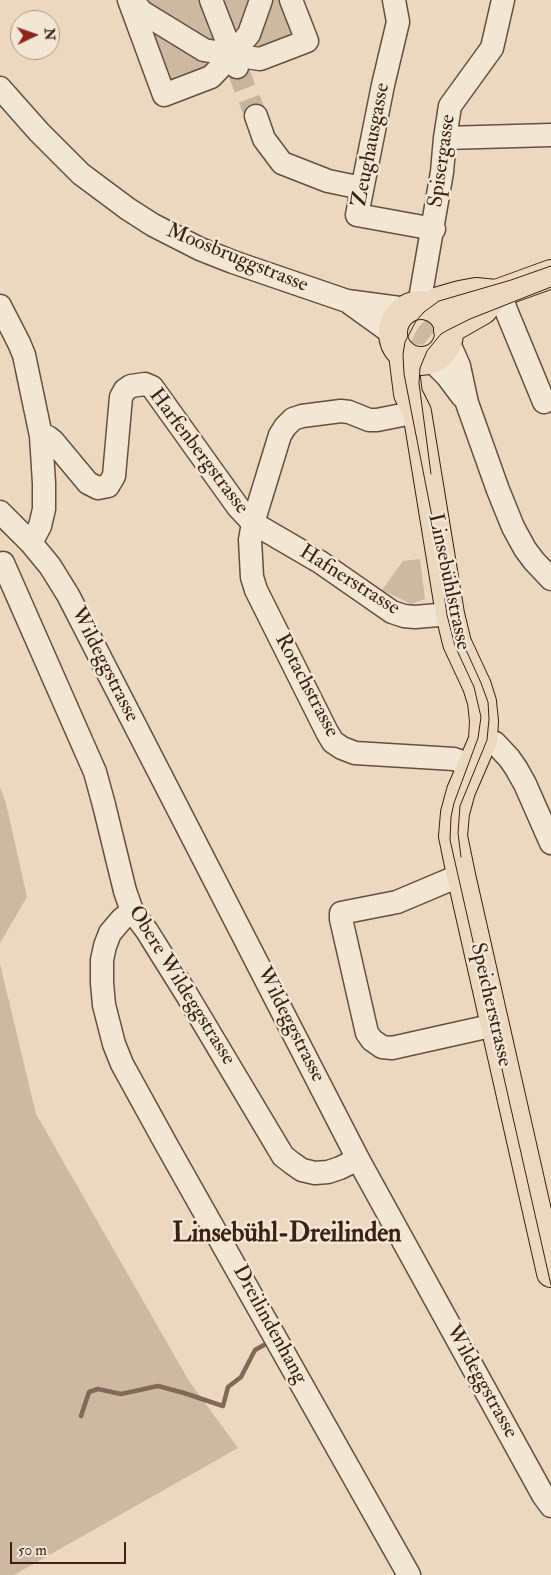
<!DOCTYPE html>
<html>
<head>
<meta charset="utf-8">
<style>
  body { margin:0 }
  #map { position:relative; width:551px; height:1575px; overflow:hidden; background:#ebd8be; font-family:"IM FELL Double Pica",serif }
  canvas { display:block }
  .north { position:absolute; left:10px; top:10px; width:50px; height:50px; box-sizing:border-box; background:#f2e6d5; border:1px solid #a99788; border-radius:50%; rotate:87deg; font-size:14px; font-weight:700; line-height:20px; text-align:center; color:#3c2014 }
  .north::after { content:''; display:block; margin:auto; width:18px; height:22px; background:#8f2418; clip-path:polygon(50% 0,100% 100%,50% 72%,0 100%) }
  .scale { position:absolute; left:10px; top:1542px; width:116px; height:22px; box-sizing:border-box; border:2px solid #3c2014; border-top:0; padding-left:6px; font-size:15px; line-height:18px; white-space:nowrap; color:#3c2014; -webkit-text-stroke:4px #f2e6d5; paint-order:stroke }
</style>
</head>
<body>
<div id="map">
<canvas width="551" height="1575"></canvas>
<div class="north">N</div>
<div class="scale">50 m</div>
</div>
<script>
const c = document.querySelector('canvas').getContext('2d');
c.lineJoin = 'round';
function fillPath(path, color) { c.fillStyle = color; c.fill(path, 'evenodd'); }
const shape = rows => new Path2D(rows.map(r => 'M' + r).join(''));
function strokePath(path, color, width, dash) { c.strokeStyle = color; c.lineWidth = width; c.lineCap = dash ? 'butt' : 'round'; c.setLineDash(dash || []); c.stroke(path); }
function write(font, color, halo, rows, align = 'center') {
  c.font = font + ' "IM FELL Double Pica",serif'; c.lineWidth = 5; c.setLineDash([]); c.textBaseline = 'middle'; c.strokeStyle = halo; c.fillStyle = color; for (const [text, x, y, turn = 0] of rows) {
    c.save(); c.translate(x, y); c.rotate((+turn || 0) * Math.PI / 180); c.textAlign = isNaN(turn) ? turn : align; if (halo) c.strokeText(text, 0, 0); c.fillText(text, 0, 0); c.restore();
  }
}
const green = shape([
  [142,0,207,0,222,41,206,47],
  [214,0,257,0,245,33,228,39],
  [265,0,286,0,301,40,259,56,251,36],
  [138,15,202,55,209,75,166,91],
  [426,319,431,323,434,332,423,345,415,344,411,342,418,328],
  [420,559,425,599,411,604,382,590,403,561],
  [0,787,6,803,27,897,0,943],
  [0,964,36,1114,189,1381,238,1448,14,1575,0,1575]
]);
const stream = shape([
  [81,1416,89,1392,98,1389,121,1394,158,1386,184,1393,223,1406,228,1387,241,1377,255,1350,264,1345]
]);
const minorTunnel = shape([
  [237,68,256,116]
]);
const minor = shape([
  [129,0,164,95,211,77,232,55,260,59,307,41,291,0],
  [132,0,142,12,204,50,232,55,249,34,261,0],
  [211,0,237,67],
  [394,0,398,22,383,85,357,215,434,229],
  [0,88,39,132,81,174,128,209,153,225,200,249,233,262,347,301,407,309],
  [256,116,264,139,282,163,328,181,362,188],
  [445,138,551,135],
  [500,293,506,310,544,402],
  [350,303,393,334],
  [419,305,442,172,445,138,450,106,492,48,503,0],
  [0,306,19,343,24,355,41,436,44,483,44,509,40,526,31,543],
  [448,341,459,366,467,403,498,490,513,527,525,549,534,561,551,579],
  [430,359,447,376,462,396],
  [417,412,377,420,369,420,349,412,341,411,302,416,293,419,285,427,280,435,253,523,250,540,252,577,256,590,327,732,333,742,342,748,355,753,454,759,473,766],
  [41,436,48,437,53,441,88,483,98,488,108,486,114,476,121,397,125,390,131,386,145,384,152,387,238,507,253,523,320,562,392,612,404,616,415,617,450,614],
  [0,512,31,543,50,566,68,595,358,1159,543,1495,551,1506],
  [3,563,95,772,104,805,125,891,132,911,147,931,187,995,283,1156,292,1163,302,1170,315,1173,328,1172,340,1168,358,1159],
  [483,740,495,743,509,758,516,768,525,784,551,843],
  [461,875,397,902,341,913,341,919,367,1033,372,1040,382,1047,392,1048,495,1025],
  [132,911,122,919,110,933,105,946,102,960,102,983,104,1005,114,1044,122,1064,166,1144,409,1575]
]);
const major = shape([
  '393 333a28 28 0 1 1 56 0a28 28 0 1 1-56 0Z',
  [431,307,439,301,460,295,476,292,496,294,551,274],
  [448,330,483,310,496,294],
  [403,354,408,394,417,412,450,614,457,643,477,686,482,702,484,721,483,740,461,791,455,813,453,836,461,875,551,1273]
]);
const tram = shape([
  [551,266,511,280,439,301,424,312,416,321,405,342,403,354,404,374,437,542,447,615,455,646,474,687,481,717,478,738,454,803,451,817,450,840,551,1285],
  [431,474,419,383,420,368,427,351,441,334,448,330,470,319,551,287],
  [449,577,462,641,481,683,488,702,489,719,487,740,460,806,458,833,461,857]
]);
const streetNames = [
  ["Zeughausgasse",372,145,-79],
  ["Spisergasse",443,161,-82],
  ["Moosbruggstrasse",237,259,22],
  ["Harfenbergstrasse",198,452,53],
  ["Hafnerstrasse",349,581,32],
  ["Linsebühlstrasse",448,582,78],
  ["Wildeggstrasse",104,665,63],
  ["Rotachstrasse",306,686,62],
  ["Obere Wildeggstrasse",181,986,58],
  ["Speicherstrasse",490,1005,77],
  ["Wildeggstrasse",290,1025,63],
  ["Dreilindenhang",269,1325,61],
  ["Wildeggstrasse",481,1382,61]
];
const districtNames = [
  ["Linsebühl-Dreilinden",287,1235]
];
fillPath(green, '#cdb9a1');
strokePath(stream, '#826957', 4.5);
strokePath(minorTunnel, '#c8b39c', 22, [22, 11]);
strokePath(minor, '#684e3e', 25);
strokePath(major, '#3c2014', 30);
strokePath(minor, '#f2e6d5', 22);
strokePath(major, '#ebd8be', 28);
strokePath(tram, '#3c2014', 1);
write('21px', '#3c2014', '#f2e6d5', streetNames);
write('bold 26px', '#3c2014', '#f2e6d5', districtNames);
</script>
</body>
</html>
